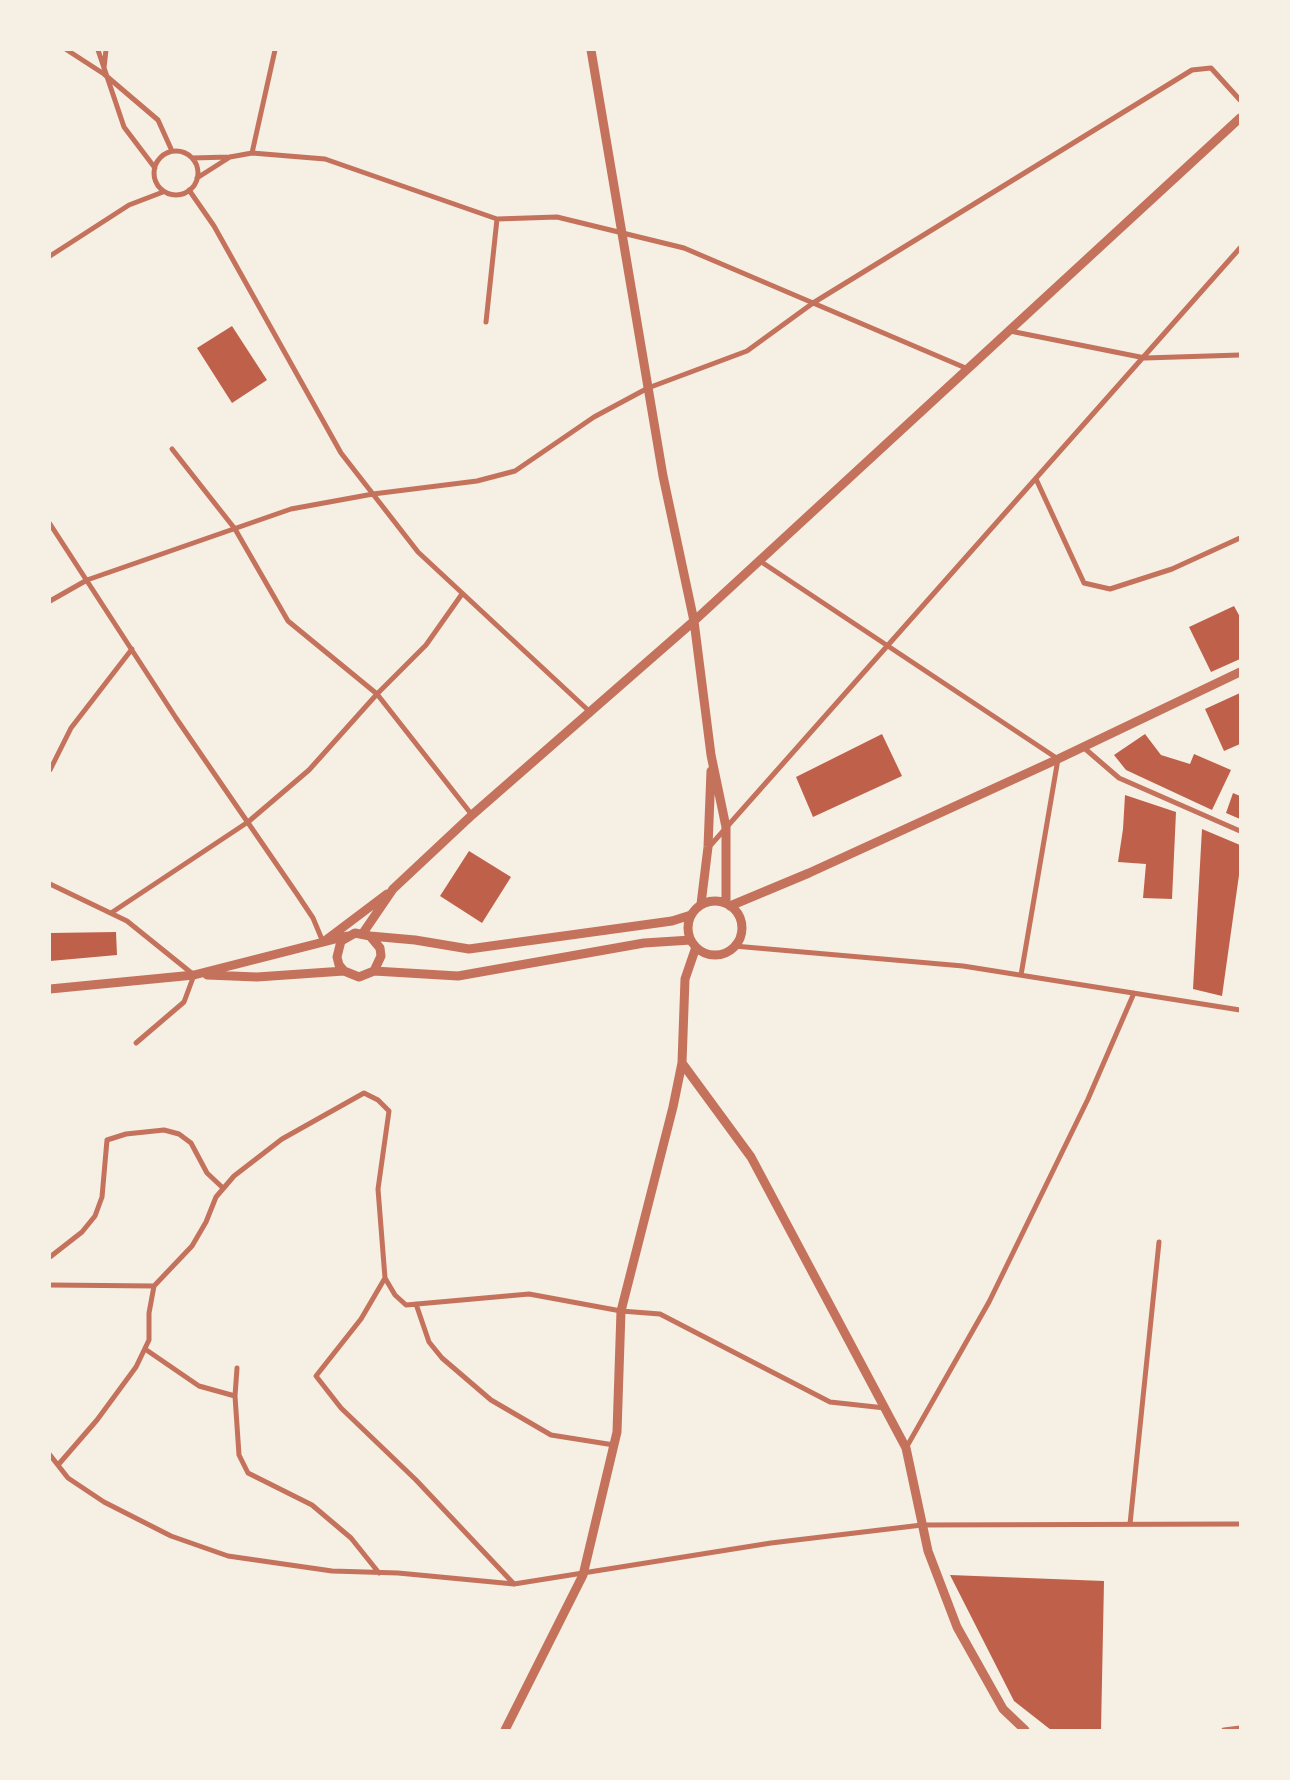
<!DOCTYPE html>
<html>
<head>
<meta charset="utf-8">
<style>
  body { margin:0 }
  #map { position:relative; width:1290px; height:1780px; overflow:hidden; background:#f6efe4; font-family:Figtree,sans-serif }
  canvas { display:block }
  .frame { position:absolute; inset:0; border:51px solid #f6efe4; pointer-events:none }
</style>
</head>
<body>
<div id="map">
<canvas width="1290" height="1780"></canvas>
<div class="frame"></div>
</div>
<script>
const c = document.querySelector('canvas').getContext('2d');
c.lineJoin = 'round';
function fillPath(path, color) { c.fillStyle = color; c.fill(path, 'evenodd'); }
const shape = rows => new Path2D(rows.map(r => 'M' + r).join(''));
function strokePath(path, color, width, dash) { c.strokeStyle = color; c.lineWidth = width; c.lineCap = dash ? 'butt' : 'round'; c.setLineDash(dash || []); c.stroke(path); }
const building = shape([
  [232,326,267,380,232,403,197,348],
  [1234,606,1240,617,1240,659,1211,672,1189,627],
  [1240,693,1240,744,1224,751,1205,709],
  [882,734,902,776,813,817,796,777],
  [1145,734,1161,755,1190,764,1194,754,1231,770,1212,810,1126,770,1114,755],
  [1233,793,1240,796,1240,819,1226,813],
  [1125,795,1176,812,1172,899,1143,898,1146,864,1118,862,1123,829],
  [1202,829,1240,845,1240,868,1222,996,1193,989],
  [469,851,511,877,482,923,440,896],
  [116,932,117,955,50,961,50,933],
  [950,1575,1104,1581,1101,1730,1051,1730,1014,1701]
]);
const minor = shape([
  [67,50,104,74,158,120,172,151],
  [98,50,124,127,155,168],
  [104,68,106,50],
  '154 173a22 22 0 1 1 44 0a22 22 0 1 1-44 0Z',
  [252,153,275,50],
  [192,158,230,157,252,153,325,159,497,219,557,217,684,248,968,369],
  [197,178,230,157],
  [189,190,214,226,341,453,418,552,590,712],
  [50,256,129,205,163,192],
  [486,322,497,219],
  [1010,331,1145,358,1240,355],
  [172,449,235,529,288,621,377,694,472,815],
  [1036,479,1084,583,1110,589,1172,569,1240,538],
  [50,524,176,718,297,894,313,918,323,942],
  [760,561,1058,759,1021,975],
  [50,601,87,580,291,509,373,494,477,481,515,471,594,417,648,388,747,351,813,303,1192,70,1211,68,1240,100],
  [1083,747,1119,778,1240,831],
  [50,770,71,728,132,649],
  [709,847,1240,248],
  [50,884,127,921,194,975,184,1002,136,1043],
  [111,913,248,822,309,770,377,694,426,645,462,594],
  [734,946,963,966,1240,1010],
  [50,1257,82,1232,95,1216,102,1197,107,1140,126,1134,164,1130,179,1134,191,1143,207,1173,223,1188],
  [385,1278,361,1319,316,1376,341,1408,416,1480,514,1584],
  [50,1285,154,1286],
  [416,1304,429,1342,442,1358,491,1400,551,1435,614,1445],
  [145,1349,199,1386,235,1396],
  [237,1368,235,1396,239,1455,248,1473,312,1505,351,1538,379,1573],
  [906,1448,989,1302,1088,1099,1134,993],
  [50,1455,68,1478,104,1502,171,1536,228,1556,332,1571,398,1573,514,1584,771,1543,922,1525,1240,1524],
  [58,1465,97,1420,136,1367,149,1340,149,1313,154,1286,192,1246,206,1222,216,1197,234,1176,282,1139,364,1093,378,1100,389,1111,378,1189,385,1278,395,1295,406,1305,529,1294,621,1311,660,1314,830,1402,885,1408],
  [1130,1524,1159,1242],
  [1224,1730,1240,1728]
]);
const tertiary = shape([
  [591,50,663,476,694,621,711,755,726,827,726,903],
  '688 928a27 27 0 1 1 54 0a27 27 0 1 1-54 0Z',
  [701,904,708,847,711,771],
  [730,906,809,873,1058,759,1240,672],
  [363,933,393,889,472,815,694,621,1240,118],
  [370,936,415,940,469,949,672,921,691,915],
  [326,940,387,894],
  [374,971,381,956,380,948,370,936,355,933,341,941,337,957,339,965,344,971,359,977,374,971,458,976,644,943,691,940],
  [207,975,257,977,344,971],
  [50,989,194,975,347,936],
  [682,1063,751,1157,906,1448,928,1551,957,1627,1003,1709,1025,1730],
  [505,1730,583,1575,617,1432,621,1311,673,1107,682,1063,685,979,696,947]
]);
fillPath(building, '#bf614a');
strokePath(minor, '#c5725c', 5);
strokePath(tertiary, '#c5725c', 9);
</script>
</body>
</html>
